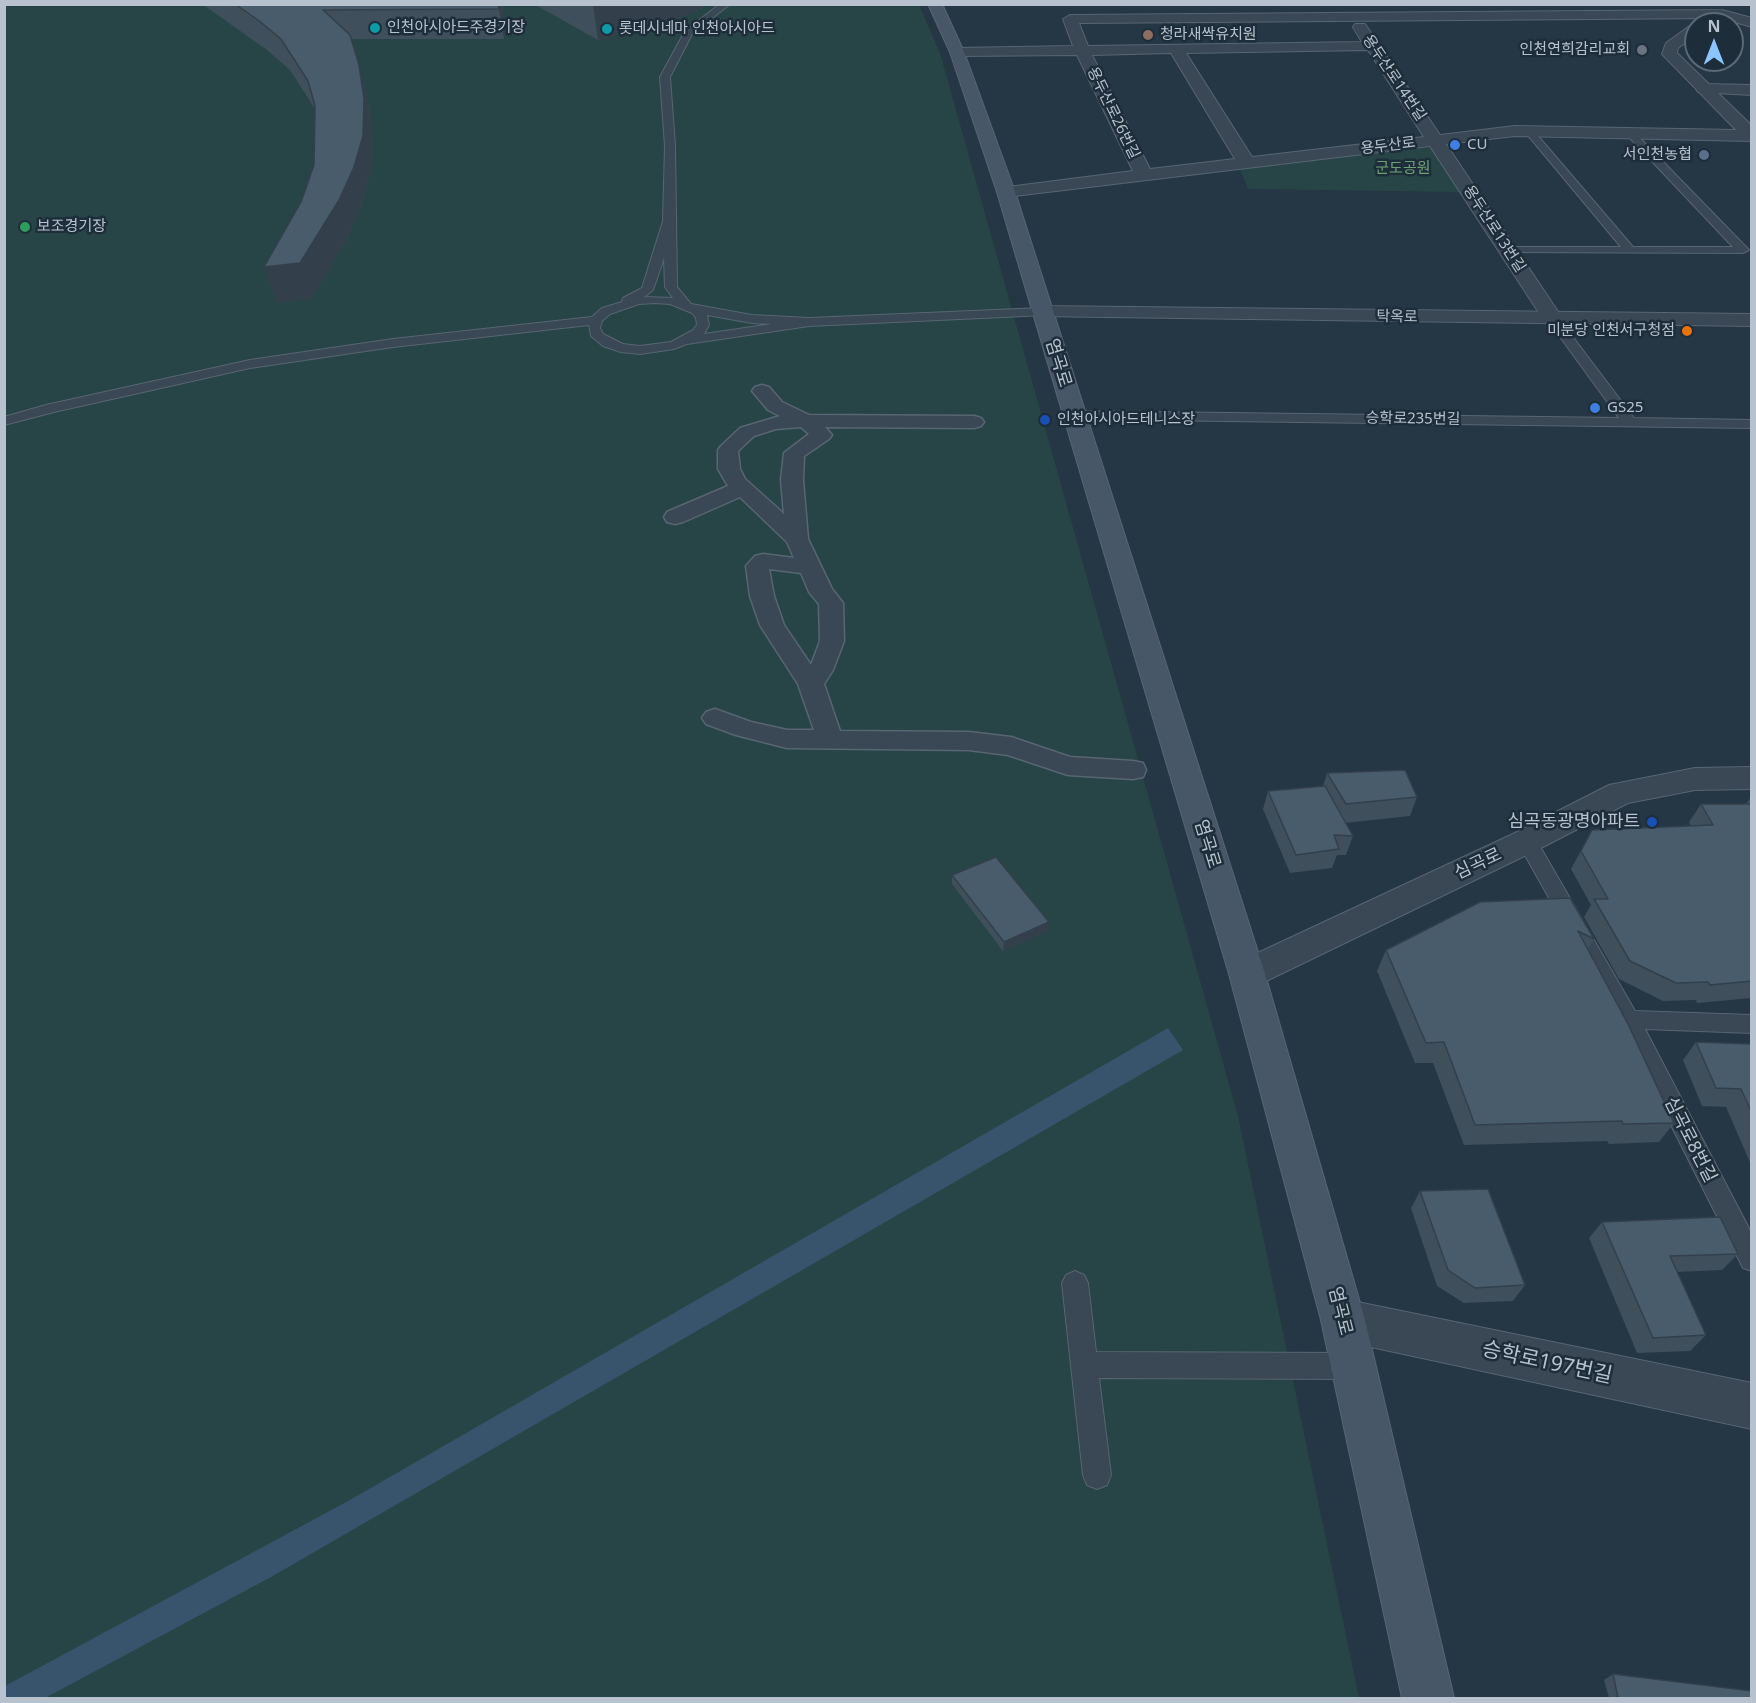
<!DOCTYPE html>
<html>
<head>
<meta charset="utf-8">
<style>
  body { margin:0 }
  #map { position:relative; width:1756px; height:1703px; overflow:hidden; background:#253645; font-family:"Noto Sans",sans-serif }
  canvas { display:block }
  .frame { position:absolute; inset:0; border:6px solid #b7c2ce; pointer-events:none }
  .north { position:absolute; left:1684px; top:12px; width:60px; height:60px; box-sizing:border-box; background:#1e2d3a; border:2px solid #5b6975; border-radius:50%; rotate:0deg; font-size:16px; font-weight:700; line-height:24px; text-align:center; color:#b7c2ce }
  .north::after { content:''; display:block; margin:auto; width:21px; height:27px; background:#8bc4ff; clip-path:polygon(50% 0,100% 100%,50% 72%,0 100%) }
</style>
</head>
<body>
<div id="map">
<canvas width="1756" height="1703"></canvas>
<div class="frame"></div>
<div class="north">N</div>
</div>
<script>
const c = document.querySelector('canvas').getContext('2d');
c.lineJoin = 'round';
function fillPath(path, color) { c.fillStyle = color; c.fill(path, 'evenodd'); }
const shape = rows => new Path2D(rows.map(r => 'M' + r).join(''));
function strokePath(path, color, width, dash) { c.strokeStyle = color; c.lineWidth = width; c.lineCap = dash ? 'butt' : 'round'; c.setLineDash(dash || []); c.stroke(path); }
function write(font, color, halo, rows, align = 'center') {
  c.font = font + ' "Noto Sans","Noto Sans KR",sans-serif'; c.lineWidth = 5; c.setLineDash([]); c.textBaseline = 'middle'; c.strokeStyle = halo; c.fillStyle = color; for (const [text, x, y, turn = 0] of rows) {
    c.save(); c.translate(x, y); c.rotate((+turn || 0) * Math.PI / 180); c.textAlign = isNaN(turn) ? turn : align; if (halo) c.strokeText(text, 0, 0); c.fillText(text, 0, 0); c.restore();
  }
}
const green = shape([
  [5,5,919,5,940,53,1238,1116,1359,1698,5,1698],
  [1401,147,1432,148,1460,192,1248,189,1240,169]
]);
const water = shape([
  [1168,1028,1183,1050,271,1577,45,1698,5,1698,5,1686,350,1500]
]);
const service = shape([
  [720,4,730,4,692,34,670,77,675,146,677,287,691,304,752,315,809,318,1042,308,1048,312,1046,315,809,326,687,344,674,349,640,354,621,352,603,346,591,336,589,325,393,347,250,368,54,412,4,425,4,417,46,405,250,360,393,339,592,317,602,308,622,302,623,298,642,288,663,221,665,146,660,77,685,31,720,4],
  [664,258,665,287,673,298,644,297,653,290,664,258],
  [655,303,670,304,692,313,696,318,697,325,693,330,671,342,640,346,623,344,603,334,600,328,602,321,610,314,639,304,655,303],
  [707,315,752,323,772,324,704,334,709,325,707,315],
  [1526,129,1532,129,1633,247,1733,247,1628,136,1626,134,1631,131,1634,132,1749,250,1743,253,1504,252,1504,248,1508,247,1621,247,1526,133,1526,129],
  [1553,315,1557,316,1634,418,1752,420,1752,428,1074,419,1067,415,1074,411,1619,418,1547,319,1553,315],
  [1527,834,1534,836,1635,1011,1752,1015,1752,1033,1645,1029,1752,1234,1752,1271,1743,1268,1621,1026,1517,841,1520,836,1527,834],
  [1075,1271,1084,1275,1088,1283,1096,1352,1353,1353,1362,1357,1366,1366,1362,1375,1353,1379,1099,1378,1111,1475,1107,1485,1097,1489,1087,1485,1083,1475,1062,1283,1066,1275,1075,1271]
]);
const pedestrian = shape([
  [762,385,769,387,782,402,809,415,974,416,981,418,984,422,981,426,974,428,825,427,832,435,829,439,804,456,803,480,808,539,832,589,843,603,844,641,833,670,824,684,840,731,969,732,1011,737,1070,757,1133,761,1143,763,1146,770,1143,777,1133,779,1068,775,1008,755,969,750,787,748,736,735,706,724,702,718,706,712,715,709,751,722,787,730,814,730,798,684,760,625,750,596,746,566,755,556,763,554,794,558,787,542,740,497,683,522,675,524,667,522,664,517,667,512,728,486,718,469,718,450,721,446,740,428,780,416,768,410,752,391,755,387,762,385],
  [801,427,809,434,784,453,781,480,784,514,745,479,740,469,738,451,754,436,776,429,801,427],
  [769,569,801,573,809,592,819,604,820,641,811,665,784,625,774,596,769,569]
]);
const minor = shape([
  [1722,10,1752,18,1752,27,1721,18,1079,23,1088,46,1362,42,1353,27,1355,24,1365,24,1440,135,1515,126,1736,130,1662,54,1666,43,1691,25,1696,24,1697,24,1696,35,1678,48,1677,53,1752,126,1752,141,1515,136,1446,144,1563,319,1560,323,1553,325,1546,323,1543,319,1430,146,1006,197,1000,196,997,192,1000,188,1133,171,1077,55,957,56,950,52,957,48,1073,46,1063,19,1070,15,1722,10],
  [1368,50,1424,137,1252,157,1186,53,1368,50],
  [1171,53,1235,159,1150,169,1092,55,1171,53],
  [1343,1299,1752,1383,1752,1429,1343,1341,1328,1335,1321,1320,1328,1305,1343,1299]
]);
const tertiary = shape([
  [1704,84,1752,85,1752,95,1698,92,1696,89,1704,84],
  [1042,306,1752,314,1752,326,1035,316,1032,312,1035,308,1042,306],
  [1752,767,1752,789,1695,790,1628,803,1539,849,1260,984,1247,988,1234,984,1229,974,1234,964,1515,833,1609,785,1695,768,1752,767]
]);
const secondary = shape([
  [928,4,942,4,964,52,1015,192,1265,974,1365,1320,1454,1698,1402,1698,1321,1320,1229,974,997,192,950,52,928,4]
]);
const wall = shape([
  [202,4,502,4,503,13,504,39,351,39,367,96,372,131,371,169,363,201,349,235,311,299,277,303,301,202,314,165,315,109,290,70,267,50],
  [534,4,711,4,682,17,598,40],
  [1327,773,1417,797,1410,816,1345,823,1353,836,1346,855,1337,855,1332,868,1290,873,1263,809,1268,791,1323,786],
  [1751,797,1752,998,1697,1003,1696,1000,1663,1001,1619,979,1584,917,1591,905,1571,869,1592,830,1691,826,1689,822,1701,804,1746,804],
  [952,875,1048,931,1003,951,952,884],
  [1570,898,1594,939,1588,949,1674,1123,1659,1142,1609,1144,1607,1141,1464,1145,1433,1063,1415,1063,1377,971,1386,950],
  [1696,1042,1752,1044,1752,1167,1726,1107,1702,1106,1683,1060],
  [1420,1191,1525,1285,1513,1301,1464,1303,1437,1286,1411,1208],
  [1602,1222,1738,1254,1722,1270,1677,1272,1706,1335,1690,1351,1637,1353,1589,1238],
  [1613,1674,1752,1698,1609,1698,1604,1680]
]);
const shadedWall = shape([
  [498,4,502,4,503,13,504,39],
  [593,4,711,4,682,17,598,40],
  [359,65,367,96,372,131,371,169,363,201,349,235,311,299,277,303,264,267,354,167],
  [1049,922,1048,931,1003,951,1004,942]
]);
const building = shape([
  [235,4,498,4,499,9,323,10,350,35,359,65,364,99,363,136,354,167,339,200,300,263,264,267,301,202,314,165,315,106,308,81,281,39,258,20,235,4],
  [1405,770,1417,797,1346,804,1327,773,1405,770],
  [1325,786,1353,836,1334,835,1339,849,1296,855,1268,791,1325,786],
  [1701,804,1752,804,1752,981,1710,985,1708,982,1676,983,1630,961,1594,899,1608,899,1581,851,1592,830,1713,825,1701,804],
  [996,857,1049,922,1004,942,952,875,996,857],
  [1570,898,1594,939,1578,931,1628,1024,1674,1123,1623,1124,1622,1121,1475,1125,1444,1042,1426,1043,1386,950,1480,902,1570,898],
  [1696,1042,1752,1044,1752,1113,1741,1089,1716,1088,1696,1042],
  [1488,1189,1525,1285,1475,1288,1448,1270,1420,1191,1488,1189],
  [1720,1217,1738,1254,1670,1256,1706,1335,1653,1338,1602,1222,1720,1217],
  [1613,1674,1752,1691,1752,1698,1618,1698,1613,1674]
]);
const markers = [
  [375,28,6,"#0f9aa8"],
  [607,29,6,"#0f9aa8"],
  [1148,35,6,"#8d6e63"],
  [1642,50,6,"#6b7280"],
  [1455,145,6,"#3f7fe0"],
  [1704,155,6,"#5c6f8a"],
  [25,227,6,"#2e9e5b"],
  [1687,331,6,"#e8710a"],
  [1595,408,6,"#3f7fe0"],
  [1045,420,6,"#1a4fb4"],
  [1652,822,6,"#1a4fb4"]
];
const farPoinames = [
  ["인천아시아드주경기장",387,28],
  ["롯데시네마 인천아시아드",619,29],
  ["청라새싹유치원",1160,35],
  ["인천연희감리교회",1630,50,"right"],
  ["CU",1467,145],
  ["서인천농협",1692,155,"right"],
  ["보조경기장",37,227],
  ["미분당 인천서구청점",1675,331,"right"],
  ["GS25",1607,408],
  ["인천아시아드테니스장",1057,420]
];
const farStreetnames = [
  ["용두산로14번길",1394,78,56],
  ["용두산로26번길",1113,113,64],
  ["용두산로",1388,146,-7],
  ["용두산로13번길",1494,229,57],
  ["탁옥로",1397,317,1],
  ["승학로235번길",1413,419,1]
];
const farParknames = [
  ["군도공원",1403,169]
];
const streetNames = [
  ["염곡로",1058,363,73],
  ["염곡로",1207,844,73],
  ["심곡로",1478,864,-25],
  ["심곡로8번길",1690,1140,63],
  ["염곡로",1340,1311,76]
];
const poiNames = [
  ["심곡동광명아파트",1640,822]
];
const nearStreetnames = [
  ["승학로197번길",1547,1363,12]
];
fillPath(green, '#274546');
fillPath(water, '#38546d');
strokePath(service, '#586572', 2);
strokePath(pedestrian, '#586572', 3);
strokePath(minor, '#586572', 2);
strokePath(tertiary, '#586572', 2);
strokePath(secondary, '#586572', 2);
fillPath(service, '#3a4754');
fillPath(pedestrian, '#3a4754');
fillPath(minor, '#3a4754');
fillPath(tertiary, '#3a4754');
fillPath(secondary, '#485767');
fillPath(wall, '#3f4f5c');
fillPath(shadedWall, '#33404b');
fillPath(building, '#495c6b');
strokePath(building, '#33404b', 1.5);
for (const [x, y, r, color] of markers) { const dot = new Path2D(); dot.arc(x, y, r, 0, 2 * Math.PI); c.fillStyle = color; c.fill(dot); strokePath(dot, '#1e2d3a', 2); }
write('15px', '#b7c2ce', '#1e2d3a', farPoinames, 'left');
write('15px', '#b7c2ce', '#1e2d3a', farStreetnames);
write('15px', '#6da073', '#1e2d3a', farParknames);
write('18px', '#b7c2ce', '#1e2d3a', streetNames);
write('18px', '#b7c2ce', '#1e2d3a', poiNames, 'right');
write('21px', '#b7c2ce', '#1e2d3a', nearStreetnames);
</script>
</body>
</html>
